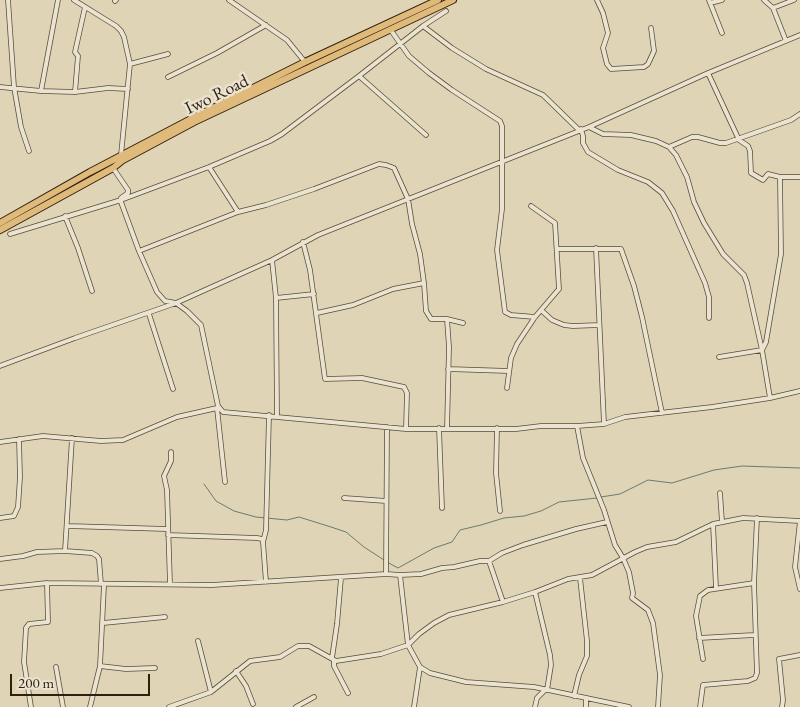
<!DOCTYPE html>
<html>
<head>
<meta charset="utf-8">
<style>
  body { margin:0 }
  #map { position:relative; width:800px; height:707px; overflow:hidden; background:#dfd4b6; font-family:"EB Garamond",serif }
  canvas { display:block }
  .scale { position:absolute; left:10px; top:674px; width:140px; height:22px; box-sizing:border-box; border:2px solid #2e1f0f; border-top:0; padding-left:6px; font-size:15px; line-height:18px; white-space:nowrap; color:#2e1f0f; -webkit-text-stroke:4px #eae3d0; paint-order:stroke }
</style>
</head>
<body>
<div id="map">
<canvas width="800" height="707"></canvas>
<div class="scale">200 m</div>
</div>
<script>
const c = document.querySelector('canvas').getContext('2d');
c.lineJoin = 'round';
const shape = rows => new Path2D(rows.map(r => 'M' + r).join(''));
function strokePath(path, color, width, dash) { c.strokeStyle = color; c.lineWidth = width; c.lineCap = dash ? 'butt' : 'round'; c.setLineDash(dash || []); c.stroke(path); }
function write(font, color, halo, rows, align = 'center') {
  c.font = font + ' "EB Garamond",serif'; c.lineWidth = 5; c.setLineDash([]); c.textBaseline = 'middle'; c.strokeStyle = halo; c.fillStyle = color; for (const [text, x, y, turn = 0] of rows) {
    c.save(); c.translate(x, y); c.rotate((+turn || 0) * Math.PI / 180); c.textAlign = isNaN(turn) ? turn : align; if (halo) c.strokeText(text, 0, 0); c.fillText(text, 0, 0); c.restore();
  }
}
const stream = shape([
  [204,484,216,501,234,511,256,517,287,520,299,517,331,527,346,532,364,547,384,560],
  [601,497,620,494,648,480,672,483,714,470,742,466,800,468],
  [387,562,398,568,434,548,452,542,460,530,481,525,504,518,524,516,541,511,559,502,597,498]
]);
const minor = shape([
  [8,0,14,87,21,127,29,151],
  [74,0,116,26,121,31,124,37,130,64,121,155],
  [229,0,287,40,305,62],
  [597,0,603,13,608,33,603,48,607,64,611,69,644,67,648,64,654,51,651,28],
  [709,0,722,33],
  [764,0,773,8,786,41],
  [115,1,116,0],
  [710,3,722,0],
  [773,8,794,0],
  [423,26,452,48,486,69,543,95,579,130],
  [390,29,409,56,429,73,452,90,500,121,502,126,502,209,497,250,505,312,511,315,535,317],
  [130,64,168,54],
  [708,73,739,140,748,146,750,151,751,173,763,180,768,174,780,177,800,177],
  [359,76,426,135],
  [168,77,217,53,266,25],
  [0,87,41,91,75,92,108,88,128,89],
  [41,91,58,0],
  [75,92,78,56,75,52,85,7],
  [589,127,603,134,631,135,656,141,669,147,676,155,687,177,694,202,704,223,723,254,744,275,747,283,762,350,770,398],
  [581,129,583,136,583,143,588,152,618,170,648,182,662,193,673,211,705,283,709,297,709,318],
  [669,147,692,137,698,137,720,143,726,143,791,120,800,114],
  [209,167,238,212],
  [113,168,128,190,128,193,121,198,121,202,139,251,157,292,165,301,176,303,187,311,201,325,218,406,223,412,406,429,516,429,541,426,577,426,604,424,625,417,712,407,770,398,800,391],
  [65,216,78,248,92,291],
  [10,234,121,200,209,167,270,141,282,134,359,76,423,26,446,11],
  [303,242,310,270,325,379,362,378,404,387,407,393,406,429],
  [596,248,604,424],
  [557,249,621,249,634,286,642,317,662,413],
  [139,251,238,212,266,205,314,189,379,164,386,165,394,168,408,199,412,224,420,254,424,283,426,311,431,319,447,319,463,323],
  [272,260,276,298,277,416],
  [276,298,314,294],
  [541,310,552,320,564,325,573,326,599,325],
  [317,313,353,305,393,289,424,283],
  [149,314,173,389],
  [719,357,762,350,766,342,781,254,780,177],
  [0,366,75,338,176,303,272,260,318,235,589,127,708,73,800,35],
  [448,369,509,371],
  [507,388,511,358,517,344,535,317,559,289,555,223,531,206],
  [217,408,225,482],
  [577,426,583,458,604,510,615,545,623,558,629,572,633,593,632,598,648,610,653,623,660,675,658,707],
  [387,427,386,574,400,575,408,645,420,667,430,673,466,682,534,687,629,707],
  [439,428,442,508],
  [497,428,496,473,500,511],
  [447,429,449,347,447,319],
  [0,442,43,436,101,441,123,440,177,417,217,408,220,409],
  [720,493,722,522],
  [344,498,386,501],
  [0,518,14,516,18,507,20,477,19,439],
  [800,521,795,567,800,589],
  [713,524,716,588],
  [68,526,167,529],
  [168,535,257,538,262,539,263,542],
  [65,551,72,438],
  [0,559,23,556,37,552,65,551,92,553,97,556,99,559,101,584],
  [489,561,503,602],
  [400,575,421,574,442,568,454,567,480,561,489,561,502,553,523,545,576,529,607,522],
  [266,582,263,542,266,530,269,415],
  [170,584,167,490,164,476,171,461,171,452],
  [0,588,47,583,212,585,386,574],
  [535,592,550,655,551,665,547,690],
  [103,623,165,617],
  [699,638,754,635],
  [198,641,211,692],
  [332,658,337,624,341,578],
  [703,659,696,616,700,596,708,590,754,583],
  [334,660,334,666,348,693],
  [100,666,126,669,155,668],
  [56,667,63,707],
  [236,671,246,686,253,704],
  [574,696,579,675,587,656,587,641,580,578],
  [586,698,586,707],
  [31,707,24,662,26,628,29,624,48,622,47,583],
  [90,707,100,666,104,585],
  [169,707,211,692,250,661,280,657,298,646,309,646,336,661,381,654,408,645,419,634,434,623,449,615,503,602,535,592,568,579,592,575,635,552,647,547,676,542,713,524,743,518,800,521],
  [296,707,314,697],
  [414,707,420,667],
  [535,707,537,698,545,690],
  [700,707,703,685,748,681,755,678,757,673,754,583,757,518],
  [782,707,783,700,779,659,800,655]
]);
const primary = shape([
  [0,223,90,172,191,119,305,62,438,0],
  [0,230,113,168,123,160,194,122,453,0]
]);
const streetNames = [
  ["Iwo Road",217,95,-26]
];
strokePath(stream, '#6b7b70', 1);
strokePath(minor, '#5a4c39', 5.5);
strokePath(primary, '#2e1f0f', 8);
strokePath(minor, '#eae3d0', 4);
strokePath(primary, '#e0ba7b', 6);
write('18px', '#2e1f0f', '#eae3d0', streetNames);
</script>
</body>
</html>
